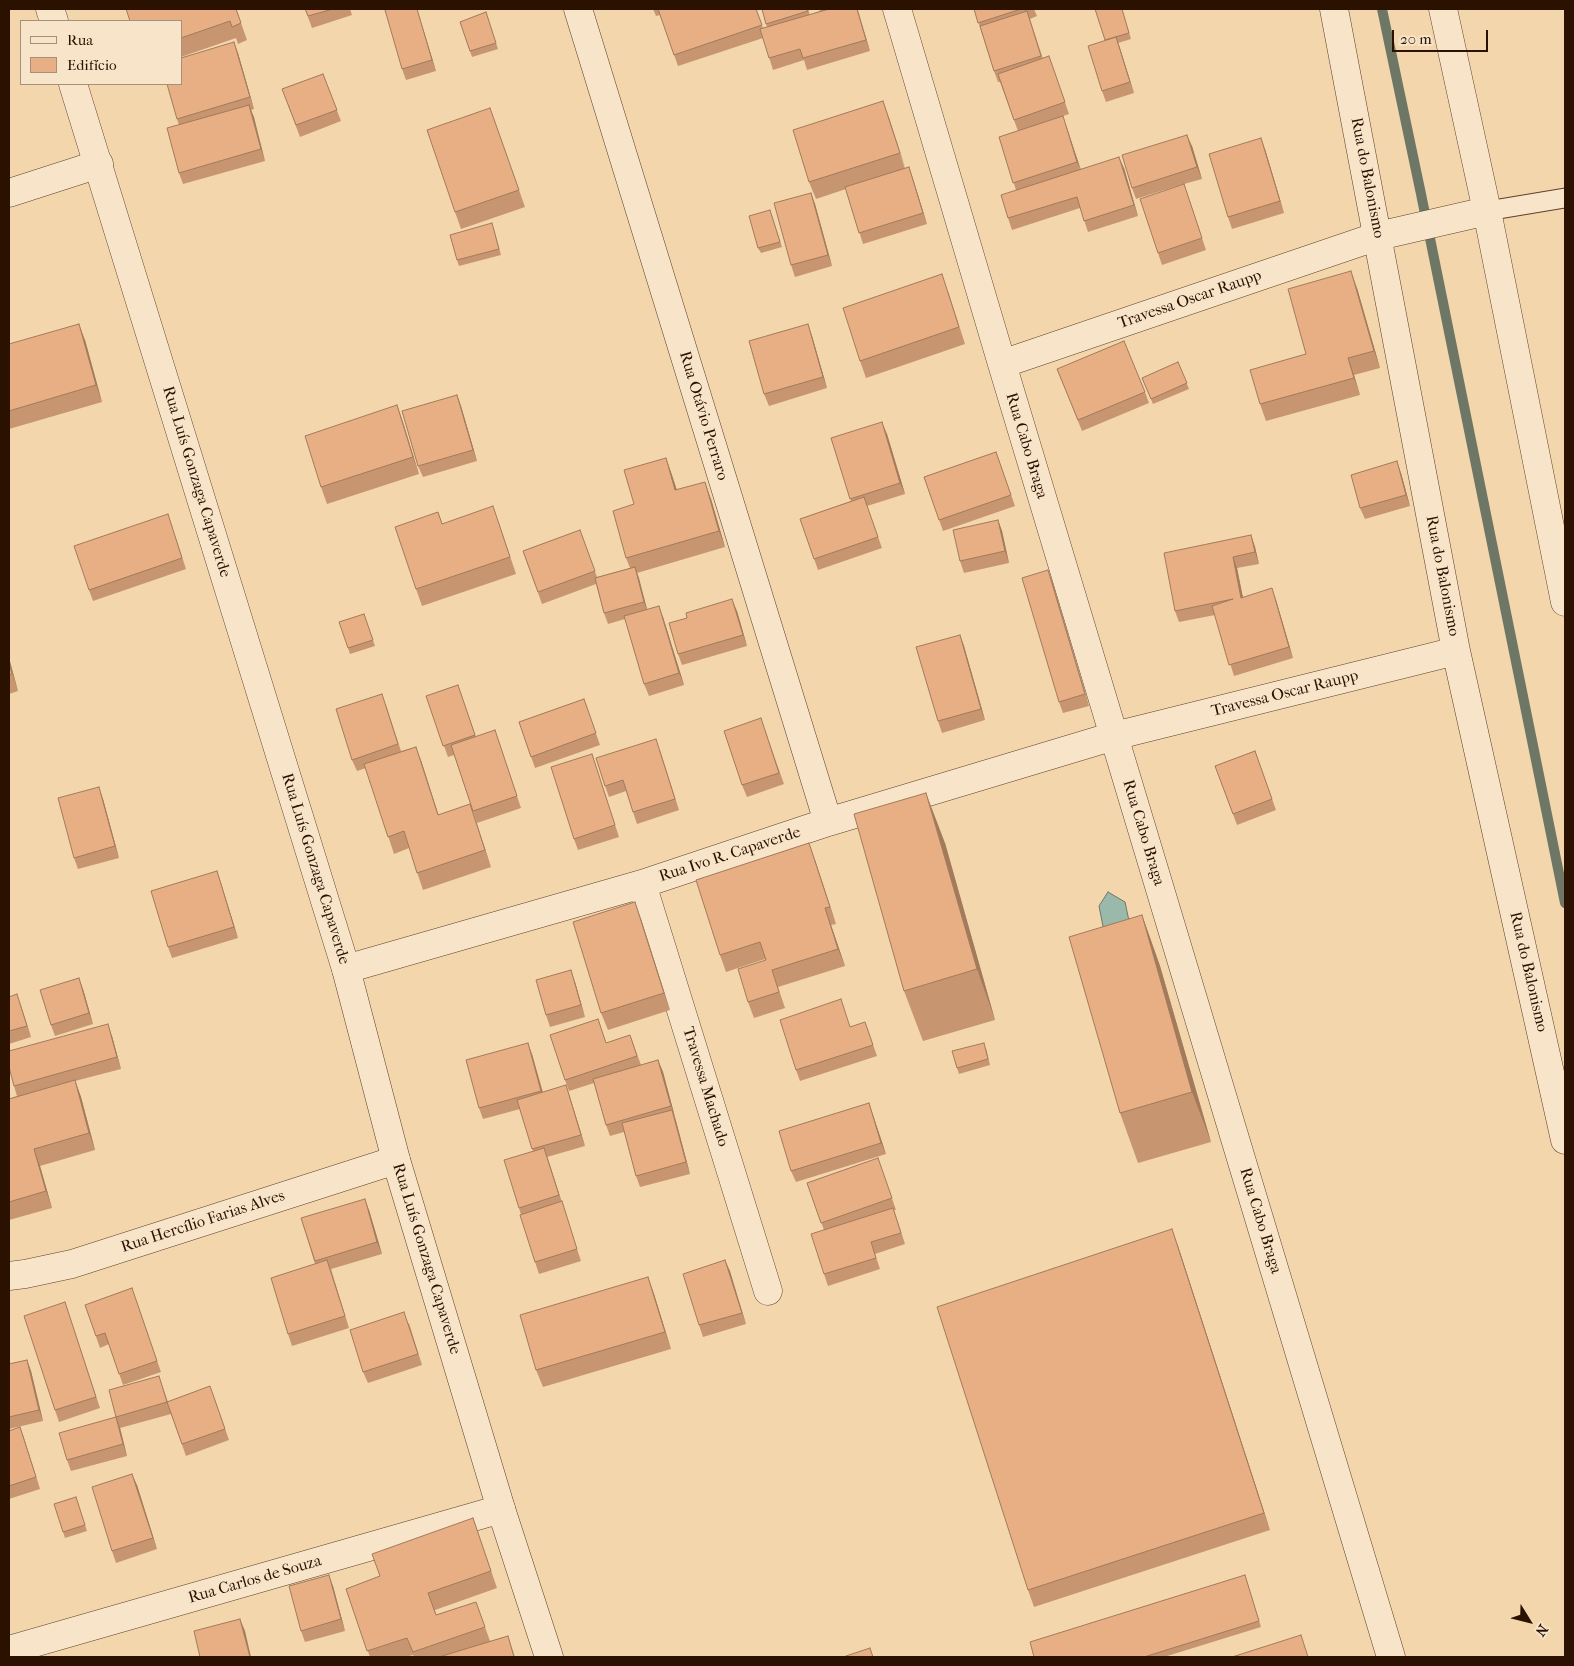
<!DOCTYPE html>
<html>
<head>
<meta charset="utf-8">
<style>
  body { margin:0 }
  #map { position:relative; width:1574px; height:1666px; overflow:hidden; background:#f3d6ac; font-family:"IM FELL French Canon",serif }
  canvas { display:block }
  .frame { position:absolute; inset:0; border:10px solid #2a1100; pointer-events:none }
  .legend { position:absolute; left:20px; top:20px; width:162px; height:65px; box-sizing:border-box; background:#f7e4c9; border:1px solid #a59079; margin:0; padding:6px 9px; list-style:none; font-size:15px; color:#2a1100 }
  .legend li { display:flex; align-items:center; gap:10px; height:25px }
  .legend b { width:25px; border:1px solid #a59079 }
  .north { position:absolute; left:1504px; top:1596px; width:50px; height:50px; -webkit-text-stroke:4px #f7e4c9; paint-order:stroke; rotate:126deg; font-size:14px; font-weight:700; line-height:20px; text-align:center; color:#2a1100 }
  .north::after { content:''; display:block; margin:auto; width:18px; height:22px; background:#2a1100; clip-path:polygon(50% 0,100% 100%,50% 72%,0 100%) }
  .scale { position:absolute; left:1392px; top:30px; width:96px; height:22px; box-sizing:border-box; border:2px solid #2a1100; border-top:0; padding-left:6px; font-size:15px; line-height:18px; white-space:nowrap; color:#2a1100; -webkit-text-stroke:4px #f7e4c9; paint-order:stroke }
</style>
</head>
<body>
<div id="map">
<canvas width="1574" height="1666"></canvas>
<div class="frame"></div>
<ul class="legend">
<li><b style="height:6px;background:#f7e4c9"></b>Rua</li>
<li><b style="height:14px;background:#e7af83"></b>Edifício</li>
</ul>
<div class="north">N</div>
<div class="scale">20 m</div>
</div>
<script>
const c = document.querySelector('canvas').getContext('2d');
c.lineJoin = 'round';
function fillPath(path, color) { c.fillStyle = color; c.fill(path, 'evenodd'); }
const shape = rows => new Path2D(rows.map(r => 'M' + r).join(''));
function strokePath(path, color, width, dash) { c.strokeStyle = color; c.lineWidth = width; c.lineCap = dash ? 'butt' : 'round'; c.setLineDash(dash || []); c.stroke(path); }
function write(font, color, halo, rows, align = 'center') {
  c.font = font + ' "IM FELL French Canon",serif'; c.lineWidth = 4.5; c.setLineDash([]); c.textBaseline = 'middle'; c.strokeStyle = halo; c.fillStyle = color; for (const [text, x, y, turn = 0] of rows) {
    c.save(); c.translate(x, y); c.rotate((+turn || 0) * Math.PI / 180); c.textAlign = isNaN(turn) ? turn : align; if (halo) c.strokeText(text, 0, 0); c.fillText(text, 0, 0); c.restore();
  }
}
const water = shape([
  [1108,892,1125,902,1135,949,1109,957,1099,906,1108,892]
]);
const stream = shape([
  [1382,9,1421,194,1565,903]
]);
const service = shape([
  [1487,211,1565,198]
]);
const minor = shape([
  [578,9,828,822],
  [897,9,1002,364,1391,1657],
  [1334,9,1456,651,1565,1140],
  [1443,9,1487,211,1565,602],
  [9,193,99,164],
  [1002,364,1378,236,1487,211],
  [642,884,768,1291],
  [346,969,642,884,828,822,1114,736,1456,651],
  [9,1276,25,1274,72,1264,396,1160],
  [9,1650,501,1509]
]);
const tertiary = shape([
  [50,9,54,21],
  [73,84,346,969,396,1160,501,1509,549,1657]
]);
const wall = shape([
  [236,9,247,40,238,44,236,38,181,57,181,21],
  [305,9,350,9,352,15,312,28],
  [417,9,436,71,406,80,402,69],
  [653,9,756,9,763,28,767,27,762,9,808,9,810,15,820,11,819,9,862,9,858,10,870,51,807,70,804,60,773,70,763,38,678,66,660,15,656,16],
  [974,9,1034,9,1037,16,1030,19,1043,59,1049,56,1069,114,1045,122,1067,128,1080,169,1124,168,1138,216,1088,232,1080,208,1012,230,1008,218,1016,190,999,137,1018,131,1000,82,998,82,994,71],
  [1095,9,1122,9,1131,39,1118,43,1134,93,1106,102,1102,91,1105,40],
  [486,12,498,49,472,57,460,22],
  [238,53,254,109,251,110,265,161,183,184,179,173,179,125,177,119],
  [323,74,341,121,300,137,282,89],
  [490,108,525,207,461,229,455,212],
  [889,118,905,169,909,167,913,179,927,224,863,244,846,189,816,199,809,182],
  [1192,146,1202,179,1184,184,1206,250,1162,265,1158,253,1183,184,1136,199,1132,188],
  [1265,149,1284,213,1232,229,1228,217],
  [811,193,815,204,832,266,795,277,791,265],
  [772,216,782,247,761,253,758,248],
  [494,229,501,255,459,266,457,260],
  [1357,288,1380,368,1354,375,1360,395,1266,421,1260,404,1306,354],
  [948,291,965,344,866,378,860,361],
  [808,324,812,336,827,388,769,406,764,394],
  [85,340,102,402,9,429,9,344],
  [1178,362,1189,389,1153,404,1142,378],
  [1057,369,1145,392,1149,403,1082,431],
  [457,395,461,406,477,461,423,477,418,466],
  [397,405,419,474,327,504,321,487],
  [887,434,905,494,867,506,882,548,818,570,800,519,851,501,831,438],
  [996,452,1015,506,943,531,924,477],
  [666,458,677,490,711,499,725,547,637,573,647,609,663,617,684,685,649,696,644,684,625,619,608,624,604,613,596,584,542,604,523,551,580,530,597,577,630,568,626,558,634,504],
  [1401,473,1410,506,1365,519,1360,508],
  [438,512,442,523,499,523,516,574,422,606,416,589],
  [168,514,186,569,93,601,89,590],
  [998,520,1002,531,1009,563,964,573,960,561],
  [1251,535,1255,547,1259,564,1237,568,1243,597,1276,600,1293,658,1234,676,1215,615,1179,622,1175,611],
  [1052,581,1089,706,1063,713,1059,702],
  [737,611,747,646,682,665,678,654],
  [364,614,375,646,350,654,348,648],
  [960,635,964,646,985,720,942,733,938,721],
  [9,658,18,691,9,694],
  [458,685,476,737,495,730,521,808,477,823,454,755,448,757,426,696],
  [584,699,600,745,535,768,519,722],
  [386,705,401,751,416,747,438,815,470,804,491,867,423,890,409,848,394,854,366,768,357,771,352,760],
  [765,730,784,784,747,797,742,785],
  [660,750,679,810,637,824,626,791,609,797,605,786],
  [1255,751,1276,810,1237,825,1215,766],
  [592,754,619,837,578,850,574,839],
  [103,799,119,858,78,869,74,858],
  [945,843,995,1020,923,1041,904,991],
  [815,860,836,924,831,925,845,966,778,987,785,1008,754,1018,748,1002,765,959,726,972,720,955],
  [217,871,238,938,172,958,168,947],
  [1142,915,1160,966,1211,1142,1138,1163,1120,1113],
  [641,919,670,1010,608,1030,601,1013],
  [575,982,585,1017,550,1027,546,1015],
  [83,989,93,1024,55,1036,51,1025],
  [9,997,21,1006,31,1037,9,1044],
  [598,1019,606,1043,630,1035,641,1065,658,1060,663,1072,675,1117,690,1174,640,1187,636,1176,624,1132,610,1136,606,1125,594,1083,569,1091,565,1080],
  [865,1022,877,1056,800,1081,796,1070],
  [112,1036,121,1069,75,1081,81,1097,95,1150,40,1166,52,1208,9,1220,9,1099,17,1096,14,1086],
  [986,1048,990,1065,959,1074,957,1068],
  [532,1054,543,1092,566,1085,585,1146,547,1157,581,1261,539,1274,535,1262,519,1208,533,1151,520,1109,483,1119,479,1108],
  [869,1103,886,1154,796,1182,791,1171],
  [878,1158,896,1210,894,1210,905,1244,875,1254,880,1269,828,1286,824,1274,824,1230,807,1183],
  [369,1210,382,1254,331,1269,349,1328,292,1346,288,1334,315,1264,301,1218],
  [1178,1246,1270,1530,1034,1607,1028,1590],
  [725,1260,746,1324,703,1337,699,1325],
  [648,1277,654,1294,671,1349,543,1387,536,1370],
  [132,1288,161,1372,123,1385,109,1344,100,1348,85,1305],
  [65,1302,100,1408,59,1422,55,1410],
  [409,1323,422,1365,368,1383,363,1372],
  [27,1360,31,1371,43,1421,9,1429,9,1364],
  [159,1376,168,1402,210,1386,229,1440,186,1456,171,1414,120,1428,116,1417],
  [116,1417,120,1428,127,1456,71,1471,67,1460],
  [20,1427,40,1489,9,1499,9,1431],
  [137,1485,157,1549,116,1563,112,1551],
  [76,1497,87,1531,65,1538,54,1504],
  [473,1518,497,1588,435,1610,436,1615,476,1602,490,1641,508,1636,515,1657,414,1657,413,1655,405,1657,370,1657,346,1589,380,1576],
  [1245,1575,1261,1627,1164,1657,1034,1657],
  [333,1586,345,1631,305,1642,301,1631]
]);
const shadedWall = shape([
  [417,9,436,71,432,60],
  [857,9,870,51,866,40],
  [1116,37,1120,48,1134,93,1130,82],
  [234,42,238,53,254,109,250,97],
  [883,101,889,118,906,170,900,153],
  [249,105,254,117,265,161,261,149],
  [1063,116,1082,173,1077,162],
  [1187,135,1192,146,1202,179,1197,167],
  [1261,138,1265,149,1284,213,1280,201],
  [1119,157,1124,168,1138,216,1134,205],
  [909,167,913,179,927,224,923,213],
  [811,193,815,204,832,266,828,255],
  [1351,271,1357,288,1380,368,1374,351],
  [79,324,85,340,102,402,96,385],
  [808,324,812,336,827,388,823,377],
  [1348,358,1354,375,1360,395,1354,378],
  [457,395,461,406,477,461,473,450],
  [397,405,403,422,419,474,413,457],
  [882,422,887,434,905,494,900,483],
  [666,458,672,475,682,507,675,490],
  [1397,461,1401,473,1410,506,1406,495],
  [705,482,711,499,725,547,719,531],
  [998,520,1002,531,1009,563,1005,551],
  [1251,535,1255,547,1259,564,1255,552],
  [1233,557,1237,568,1245,609,1241,598],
  [635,567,639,578,648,613,644,602],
  [1048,570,1052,581,1089,706,1085,694],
  [1272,588,1276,600,1293,658,1289,647],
  [732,599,737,611,747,646,743,635],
  [659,606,663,617,684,685,679,673],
  [960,635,964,646,985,720,981,709],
  [9,658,18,691,9,663],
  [416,747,422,763,444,832,438,815],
  [99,787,103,799,119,858,115,846],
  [926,793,945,843,995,1020,977,969],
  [470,804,476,821,491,867,485,850],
  [809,843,815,860,836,924,830,907],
  [217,871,221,883,238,938,234,927],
  [635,902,641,919,670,1010,664,993],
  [825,908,831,925,845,966,838,949],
  [1142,915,1160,966,1211,1142,1192,1092],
  [571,970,575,982,585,1017,581,1005],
  [79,978,83,989,93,1024,89,1013],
  [17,994,21,1006,31,1037,27,1026],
  [108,1024,112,1036,121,1069,117,1057],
  [528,1043,532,1054,545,1102,541,1091],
  [658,1060,663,1072,675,1117,671,1106],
  [75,1080,81,1097,95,1150,89,1133],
  [566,1085,570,1097,585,1146,581,1135],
  [869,1103,886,1154,881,1143],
  [672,1110,676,1121,690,1174,686,1162],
  [544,1148,548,1159,563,1206,559,1195],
  [34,1149,40,1166,52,1208,46,1191],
  [365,1199,369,1210,382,1254,377,1242],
  [1172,1229,1178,1246,1270,1530,1264,1513],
  [725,1260,730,1271,746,1324,742,1313],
  [648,1277,654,1294,671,1349,665,1332],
  [27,1360,31,1371,43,1421,39,1410],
  [116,1417,120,1428,127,1456,123,1444],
  [20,1427,24,1438,40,1489,36,1477],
  [132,1474,137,1485,157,1549,153,1538],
  [329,1575,333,1586,345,1631,341,1619],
  [240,1619,245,1631,251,1657,250,1657]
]);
const building = shape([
  [126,9,236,9,241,23,232,27,230,21,181,38,181,21,130,21,126,9],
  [305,9,333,9,308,16,305,9],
  [389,9,417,9,432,60,402,69,385,10,389,9],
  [658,9,756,9,762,25,674,55,658,9],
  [762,9,807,9,808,11,766,24,762,9],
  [829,9,857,9,866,40,803,58,800,49,769,58,760,29,829,9],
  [974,9,1021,9,978,23,974,9],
  [1095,9,1122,9,1129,33,1105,40,1095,9],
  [1027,11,1041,56,994,71,980,26,1027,11],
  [486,12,496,43,470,51,460,22,486,12],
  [1116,37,1130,82,1102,91,1088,46,1116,37],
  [234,42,250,97,177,119,167,84,181,84,181,58,234,42],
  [1049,56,1065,102,1014,120,998,74,1049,56],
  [323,74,337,110,296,125,282,89,323,74],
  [883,101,900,153,809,182,793,130,883,101],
  [249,105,261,149,179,173,167,128,249,105],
  [490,108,519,190,455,212,427,130,490,108],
  [1063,116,1077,162,1013,183,999,137,1063,116],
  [1187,135,1197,167,1132,188,1122,155,1187,135],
  [1261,138,1280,201,1228,217,1209,154,1261,138],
  [1119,157,1134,205,1084,221,1077,197,1008,218,1001,195,1119,157],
  [909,167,923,213,859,233,845,187,909,167],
  [1184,184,1202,238,1158,253,1140,199,1184,184],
  [811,193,828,255,791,265,774,203,811,193],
  [770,210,780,242,758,248,749,216,770,210],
  [492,223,499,249,457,260,450,235,492,223],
  [1351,271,1374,351,1348,358,1354,378,1260,404,1250,370,1306,354,1288,289,1351,271],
  [942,274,959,327,860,361,843,308,942,274],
  [79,324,96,385,9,411,9,344,79,324],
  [808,324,823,377,764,394,749,341,808,324],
  [1124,341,1145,392,1078,420,1057,369,1124,341],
  [1178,362,1187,383,1151,399,1142,378,1178,362],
  [457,395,473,450,418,466,402,411,457,395],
  [397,405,413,457,321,487,305,436,397,405],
  [882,422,900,483,850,499,831,438,882,422],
  [996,452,1011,495,939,520,924,477,996,452],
  [666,458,675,490,705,482,719,531,626,558,613,511,634,504,624,470,666,458],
  [1397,461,1406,495,1360,508,1351,475,1397,461],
  [864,497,878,537,814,559,800,519,864,497],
  [493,506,510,557,416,589,395,527,438,512,442,524,493,506],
  [168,514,182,558,89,590,74,546,168,514],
  [998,520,1005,551,960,561,953,530,998,520],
  [580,530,595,571,538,592,523,551,580,530],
  [1251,535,1255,552,1233,557,1241,598,1272,588,1289,647,1229,665,1212,606,1233,599,1175,611,1164,553,1251,535],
  [635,567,644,602,604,613,595,578,635,567],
  [1048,570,1085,694,1059,702,1022,578,1048,570],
  [732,599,743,635,678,654,669,623,687,618,686,613,732,599],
  [659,606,679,673,644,684,624,616,659,606],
  [364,614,373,640,348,648,339,622,364,614],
  [960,635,981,709,938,721,916,647,960,635],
  [9,663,12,674,9,675,9,663],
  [458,685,475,735,443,746,426,696,458,685],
  [382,694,398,744,352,760,336,709,382,694],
  [584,699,596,733,531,757,519,722,584,699],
  [761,718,779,773,742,785,724,731,761,718],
  [495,730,517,796,473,811,451,745,495,730],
  [656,739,675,799,633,812,623,780,605,786,596,758,656,739],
  [416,747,438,815,470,804,485,850,417,873,404,831,388,837,364,764,416,747],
  [1255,751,1272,799,1233,814,1215,766,1255,751],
  [592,754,615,825,574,839,551,767,592,754],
  [99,787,115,846,74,858,58,798,99,787],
  [926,793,977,969,904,991,854,814,926,793],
  [809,843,830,907,825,908,838,949,772,970,779,992,748,1002,738,969,766,960,760,942,720,955,696,880,809,843],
  [217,871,234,927,168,947,151,891,217,871],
  [635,902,664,993,601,1013,573,922,635,902],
  [1142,915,1192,1092,1120,1113,1069,937,1142,915],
  [571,970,581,1005,546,1015,536,980,571,970],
  [79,978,89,1013,51,1025,40,990,79,978],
  [17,994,27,1026,9,1031,9,997,17,994],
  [841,999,850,1027,865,1022,873,1045,796,1070,780,1020,841,999],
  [598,1019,606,1043,630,1035,637,1056,565,1080,550,1035,598,1019],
  [108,1024,117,1057,14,1086,9,1067,9,1051,108,1024],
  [528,1043,541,1091,479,1108,466,1060,528,1043],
  [984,1043,988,1059,957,1068,952,1051,984,1043],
  [658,1060,671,1106,606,1125,593,1079,658,1060],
  [75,1080,89,1133,34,1149,46,1191,9,1202,9,1099,75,1080],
  [566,1085,581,1135,532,1149,517,1100,566,1085],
  [869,1103,881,1143,791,1171,779,1131,869,1103],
  [672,1110,686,1162,636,1176,622,1123,672,1110],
  [544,1148,559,1195,519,1208,504,1160,544,1148],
  [878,1158,892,1198,821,1223,807,1183,878,1158],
  [365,1199,377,1242,315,1261,301,1218,365,1199],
  [562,1201,577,1249,535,1262,520,1215,562,1201],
  [893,1208,901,1233,871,1242,876,1258,824,1274,811,1234,893,1208],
  [1172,1229,1264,1513,1028,1590,937,1307,1172,1229],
  [327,1260,345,1316,288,1334,271,1278,327,1260],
  [725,1260,742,1313,699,1325,683,1274,725,1260],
  [648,1277,665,1332,536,1370,520,1315,648,1277],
  [132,1288,157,1361,119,1374,105,1333,96,1336,85,1305,132,1288],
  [65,1302,96,1397,55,1410,24,1316,65,1302],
  [404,1312,418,1354,363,1372,350,1330,404,1312],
  [27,1360,39,1410,9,1417,9,1364,27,1360],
  [159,1376,167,1402,210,1386,225,1429,182,1444,167,1402,116,1417,109,1390,159,1376],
  [116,1417,123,1444,67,1460,59,1433,116,1417],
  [20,1427,36,1477,9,1486,9,1431,20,1427],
  [132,1474,153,1538,112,1551,92,1487,132,1474],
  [76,1497,85,1525,63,1532,54,1504,76,1497],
  [473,1518,491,1571,428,1593,436,1615,476,1602,485,1627,413,1652,407,1638,367,1651,346,1589,380,1576,372,1554,473,1518],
  [329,1575,341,1619,301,1631,289,1586,329,1575],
  [1245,1575,1259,1621,1144,1657,1034,1657,1030,1642,1245,1575],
  [240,1619,250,1657,200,1657,194,1631,240,1619],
  [1301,1635,1308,1657,1232,1657,1301,1635],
  [508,1636,514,1657,439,1657,508,1636],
  [870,1648,873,1657,843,1657,870,1648]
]);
const streetNames = [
  ["Rua do Balonismo",1367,178,79],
  ["Travessa Oscar Raupp",1190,300,-19],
  ["Rua Otávio Perraro",703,416,73],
  ["Rua Cabo Braga",1026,446,73],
  ["Rua Luís Gonzaga Capaverde",196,482,73],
  ["Rua do Balonismo",1442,576,79],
  ["Travessa Oscar Raupp",1285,694,-14],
  ["Rua Cabo Braga",1143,833,73],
  ["Rua Ivo R. Capaverde",730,855,-18],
  ["Rua Luís Gonzaga Capaverde",315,869,73],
  ["Rua do Balonismo",1528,972,77],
  ["Travessa Machado",705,1087,73],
  ["Rua Cabo Braga",1260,1221,73],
  ["Rua Hercílio Farias Alves",203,1222,-18],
  ["Rua Luís Gonzaga Capaverde",426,1259,73],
  ["Rua Carlos de Souza",255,1580,-16]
];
fillPath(water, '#9bb9aa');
strokePath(water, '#6e7666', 1);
strokePath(stream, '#6e7666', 10);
strokePath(service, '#5c422b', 21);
strokePath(minor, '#5c422b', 29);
strokePath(tertiary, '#5c422b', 29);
strokePath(service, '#f7e4c9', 19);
strokePath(minor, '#f7e4c9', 28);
strokePath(tertiary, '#f7e4c9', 28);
fillPath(wall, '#c79671');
fillPath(shadedWall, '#a27a5c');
fillPath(building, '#e7af83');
strokePath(building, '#a27a5c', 1);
write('16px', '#2a1100', '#f7e4c9', streetNames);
</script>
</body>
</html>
